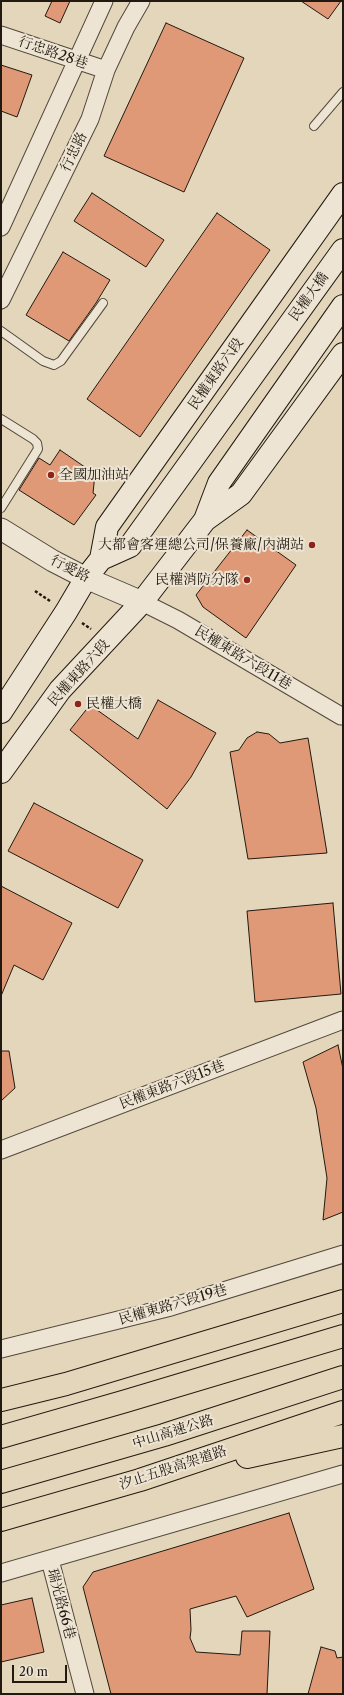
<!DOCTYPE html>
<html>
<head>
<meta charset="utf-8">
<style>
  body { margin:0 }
  #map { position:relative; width:344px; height:1695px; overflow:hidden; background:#e3d6bb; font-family:"Libre Caslon Text",serif }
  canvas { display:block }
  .frame { position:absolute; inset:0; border:2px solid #221910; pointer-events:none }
  .scale { position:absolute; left:12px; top:1665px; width:55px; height:18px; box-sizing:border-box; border:2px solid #221910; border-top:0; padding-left:5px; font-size:12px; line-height:14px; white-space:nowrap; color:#221910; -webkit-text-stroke:3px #ede4d3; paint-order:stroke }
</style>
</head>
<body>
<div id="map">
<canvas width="344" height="1695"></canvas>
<div class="frame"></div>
<div class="scale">20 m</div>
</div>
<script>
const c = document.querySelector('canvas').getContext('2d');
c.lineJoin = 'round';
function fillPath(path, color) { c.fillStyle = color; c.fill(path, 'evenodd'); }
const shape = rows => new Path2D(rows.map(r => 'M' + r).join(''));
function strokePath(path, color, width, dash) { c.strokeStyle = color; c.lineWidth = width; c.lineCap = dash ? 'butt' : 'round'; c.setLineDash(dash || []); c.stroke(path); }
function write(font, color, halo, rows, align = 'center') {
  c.font = font + ' "Libre Caslon Text","Noto Serif TC",serif'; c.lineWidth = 4; c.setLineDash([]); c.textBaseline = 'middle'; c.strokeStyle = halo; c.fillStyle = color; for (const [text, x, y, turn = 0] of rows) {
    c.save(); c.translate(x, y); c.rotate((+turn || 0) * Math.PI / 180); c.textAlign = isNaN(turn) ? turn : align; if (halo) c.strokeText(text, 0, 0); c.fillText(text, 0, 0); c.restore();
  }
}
const building = shape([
  [52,1,70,1,60,23,45,16,52,1],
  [301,1,341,1,328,19,301,1],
  [166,23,244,58,184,192,104,156,166,23],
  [1,65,32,75,17,117,1,111,1,65],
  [92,193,164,240,146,267,74,221,92,193],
  [217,213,270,250,140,437,87,399,217,213],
  [63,252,110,280,96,303,69,341,26,315,63,252],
  [60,450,95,474,93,493,96,495,74,525,19,490,39,458,50,465,60,450],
  [247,530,296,565,246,638,203,607,196,595,247,530],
  [158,700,216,733,191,777,167,809,70,730,90,705,138,739,158,700],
  [257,732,269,734,280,743,308,738,327,853,248,859,230,752,239,750,247,738,257,732],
  [34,803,143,860,118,908,8,851,34,803],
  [1,886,72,923,43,980,14,965,1,996,1,886],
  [333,903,341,994,255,1002,247,911,333,903],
  [338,1045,343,1069,343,1212,323,1220,327,1178,316,1108,303,1062,338,1045],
  [1,1051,9,1051,15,1088,1,1101,1,1051],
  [289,1513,314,1589,247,1617,236,1596,190,1609,191,1630,190,1638,196,1652,240,1655,242,1631,270,1631,267,1694,111,1694,83,1587,93,1572,289,1513],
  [32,1598,44,1652,1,1662,1,1605,32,1598],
  [321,1647,335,1651,337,1658,343,1657,343,1694,308,1694,321,1647]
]);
const path = shape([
  [35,591,50,601],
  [82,623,91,629]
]);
const service = shape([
  [314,126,343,92],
  [1,331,43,361,54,365,61,361,103,303],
  [1,419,33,439,37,443,38,449,1,508]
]);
const minor = shape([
  [1,35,106,70],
  [1,227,104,1],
  [1,300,90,119,106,70,126,27,141,1],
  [142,602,178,620,341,716],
  [1,1150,343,1020],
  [1,1349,171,1307,343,1254],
  [50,1560,85,1694],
  [1,1573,343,1474]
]);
const tertiary = shape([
  [1,529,53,561,86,578,142,602]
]);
const secondary = shape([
  [205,520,241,494,343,354],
  [101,559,130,546,343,250],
  [1,712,66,612,86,578,101,559,107,527,343,194],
  [1,772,60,690,142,602,205,520,219,483,343,306]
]);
const motorway = shape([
  [1,1400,66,1384,343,1301],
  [1,1437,126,1401,343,1336],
  [247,1457,343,1436],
  [1,1482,164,1435,343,1377],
  [1,1520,140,1480,343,1412]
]);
const markers = [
  [51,475,4,"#8f2418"],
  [312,545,4,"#8f2418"],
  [247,580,4,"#8f2418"],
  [78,704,4,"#8f2418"]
];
const streetNames = [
  ["行忠路28巷",53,53,19],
  ["行忠路",74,152,-64],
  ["民權大橋",309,297,-54],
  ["民權東路六段",216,374,-55],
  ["行愛路",70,569,27],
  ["民權東路六段11巷",243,658,31],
  ["民權東路六段",79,673,-48],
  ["民權東路六段15巷",172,1085,-21],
  ["民權東路六段19巷",173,1305,-16],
  ["中山高速公路",173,1432,-17],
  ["汐止五股高架道路",173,1468,-18],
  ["瑞光路66巷",61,1604,75]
];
const poiNames = [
  ["全國加油站",59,475],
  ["大都會客運總公司/保養廠/內湖站",304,545,"right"],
  ["民權消防分隊",239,580,"right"],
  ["民權大橋",86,704]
];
fillPath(building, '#e09976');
strokePath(building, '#221910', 1);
strokePath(service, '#52483b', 10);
strokePath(minor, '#52483b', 19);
strokePath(tertiary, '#52483b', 23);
strokePath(secondary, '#221910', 24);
strokePath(motorway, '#221910', 24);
strokePath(path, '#221910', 2.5, [3, 2]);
strokePath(service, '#ede4d3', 8);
strokePath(minor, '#ede4d3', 17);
strokePath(tertiary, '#ede4d3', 21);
strokePath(secondary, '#ede4d3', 22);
strokePath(motorway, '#e3d6bb', 22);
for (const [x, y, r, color] of markers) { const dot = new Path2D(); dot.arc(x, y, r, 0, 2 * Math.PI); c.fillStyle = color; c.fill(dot); strokePath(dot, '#ede4d3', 1.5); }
write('14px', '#221910', '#ede4d3', streetNames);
write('14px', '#221910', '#ede4d3', poiNames, 'left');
</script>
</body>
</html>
